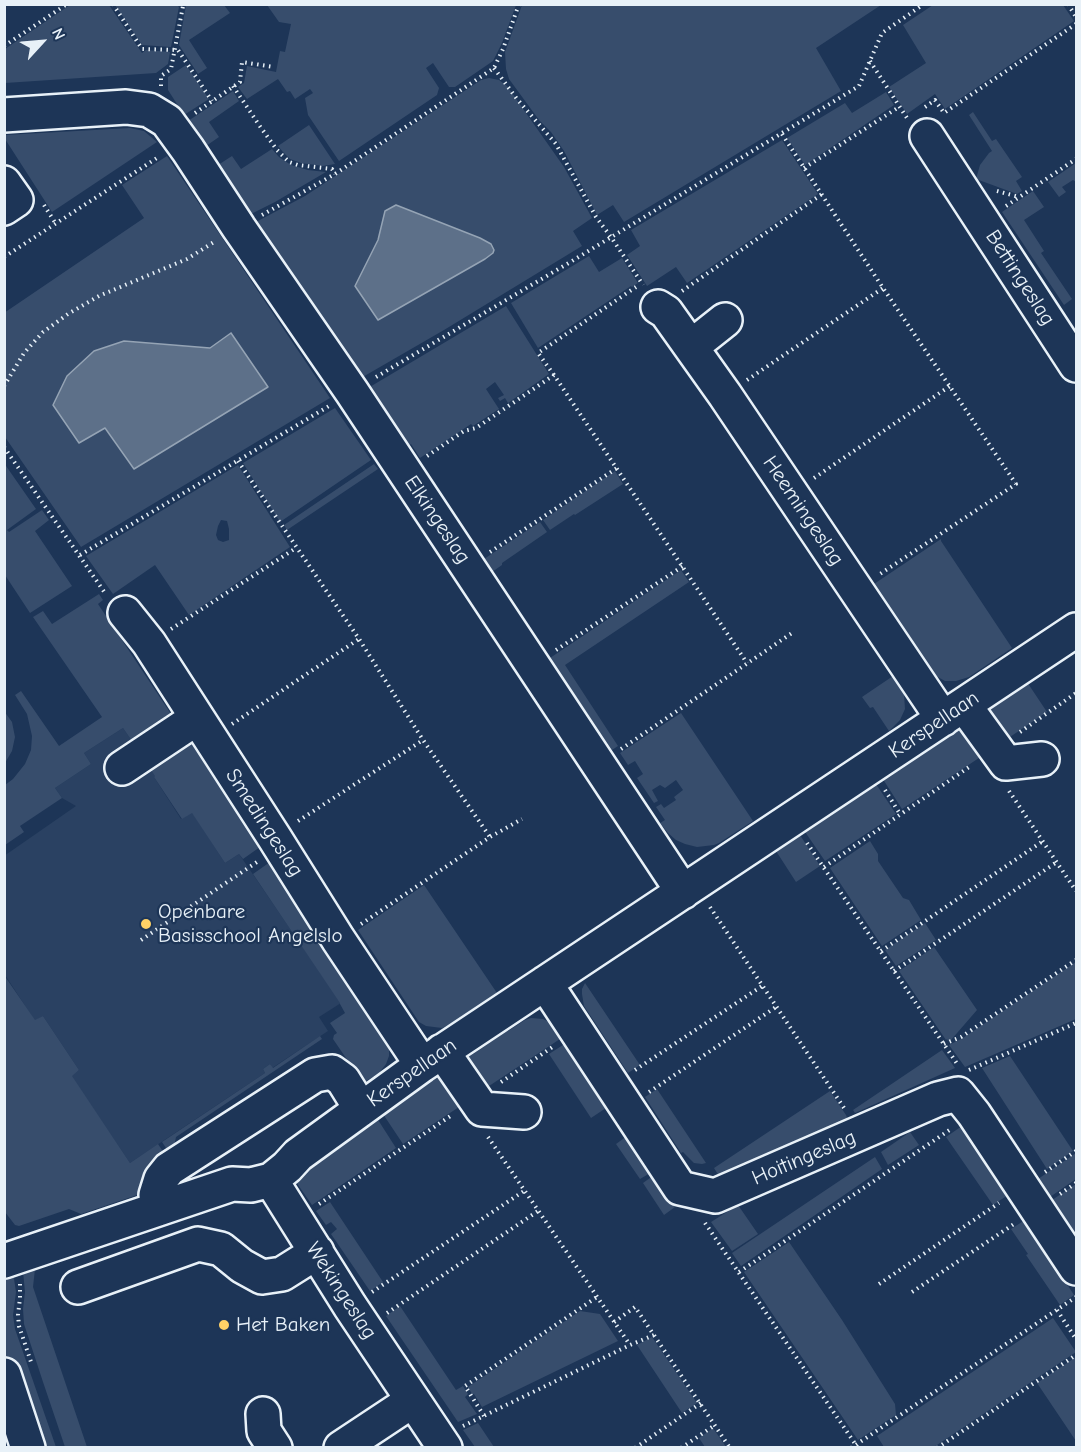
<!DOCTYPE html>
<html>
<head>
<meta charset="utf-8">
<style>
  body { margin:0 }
  #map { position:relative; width:1081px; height:1452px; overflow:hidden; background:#1d3557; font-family:"Comic Neue",sans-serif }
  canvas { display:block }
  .frame { position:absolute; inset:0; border:6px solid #e8f1f8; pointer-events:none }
  .north { position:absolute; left:12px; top:12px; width:60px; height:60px; -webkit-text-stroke:4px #1d3557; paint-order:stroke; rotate:64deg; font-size:16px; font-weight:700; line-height:24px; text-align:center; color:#e8f1f8 }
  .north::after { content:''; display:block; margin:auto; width:21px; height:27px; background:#e8f1f8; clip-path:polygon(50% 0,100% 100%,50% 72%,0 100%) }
</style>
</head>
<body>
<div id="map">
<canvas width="1081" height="1452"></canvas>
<div class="frame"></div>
<div class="north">N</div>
</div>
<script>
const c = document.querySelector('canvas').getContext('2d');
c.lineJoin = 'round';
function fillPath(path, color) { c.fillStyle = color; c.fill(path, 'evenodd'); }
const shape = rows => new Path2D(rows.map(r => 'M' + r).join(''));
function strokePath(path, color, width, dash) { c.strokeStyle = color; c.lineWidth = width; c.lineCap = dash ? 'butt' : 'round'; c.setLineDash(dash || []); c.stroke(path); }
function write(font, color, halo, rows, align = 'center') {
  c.font = font + ' "Comic Neue",sans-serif'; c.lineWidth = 4.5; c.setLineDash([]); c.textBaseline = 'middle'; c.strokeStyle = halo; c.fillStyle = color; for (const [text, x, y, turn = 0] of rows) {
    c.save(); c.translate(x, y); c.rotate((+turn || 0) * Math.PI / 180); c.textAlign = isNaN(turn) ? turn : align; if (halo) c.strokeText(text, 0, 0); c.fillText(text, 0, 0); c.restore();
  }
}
const built = shape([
  [123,728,156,776,154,777,181,819,192,812,225,863,239,854,341,1003,319,1017,328,1031,272,1068,270,1064,263,1069,265,1073,130,1163,71,1076,79,1070,43,1016,35,1021,5,975,4,856,76,806,62,798,55,788,91,764,84,753]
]);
const green = shape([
  [70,5,109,5,142,53,146,50,170,52,168,64,156,73,5,83,5,49],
  [115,5,177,5,179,7,171,47,142,45],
  [186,5,224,5,230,13,189,40,207,68,198,74,179,45],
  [267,5,516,5,502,43,493,61,455,87,449,87,433,63,426,68,439,88,437,95,339,161,308,115,305,98,313,93,310,89,295,99,290,91,287,92,278,79,247,99,238,87,244,83,247,66,276,72,280,51,285,52,291,24,279,22],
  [522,5,522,4,881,5,816,48,841,91,624,222,613,205,597,215,564,151,551,132,539,120,509,79,506,69,505,52],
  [933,5,1063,5,1074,21,945,109,935,94,907,114,889,87,926,63,903,25],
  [186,65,209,99,184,115,168,90,168,77],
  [489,78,499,80,507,86,564,167,592,218,573,231,582,246,444,330,361,378,256,222,305,196,481,80],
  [233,91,239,101,209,122,219,137,206,146,188,121],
  [886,92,894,105,805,165,787,138,845,103,852,113],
  [973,112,992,141,996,139,1022,177,1016,181,1022,191,1017,194,976,179,980,165,989,153,992,151,969,115],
  [309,125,335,164,323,166,301,163,290,159,283,152,278,146],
  [130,128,144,131,157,142,52,212,5,139,5,135],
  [782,140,818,194,687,283,676,267,647,286,627,255,640,246,631,230],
  [272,149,279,157,291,165,308,170,326,172,275,202,251,214,218,165,232,156,241,169],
  [167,156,330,398,81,547,5,437,4,313,144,218,122,185],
  [231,333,134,469,67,376,94,351,124,341,210,348],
  [1076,163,1076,182,1073,180,1062,187,1066,192,1059,197,1048,182],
  [1033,191,1044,207,1024,220,1044,251,1041,253,1072,299,1064,305,1002,212],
  [589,256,599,272,622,258,638,283,632,287,631,286,538,348,511,303],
  [506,306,549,374,508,403,505,398,500,401,498,398,504,395,495,382,486,389,499,409,473,426,471,424,420,458,411,444,407,446,368,388],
  [335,408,371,460,280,522,243,463],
  [4,463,36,509,7,530,9,532,42,510,49,520,35,531,72,586,30,613,5,575],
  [374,464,378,469,287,530,284,525],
  [238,465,290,547,189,615,155,565,113,594,86,556],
  [221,520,227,521,229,529,229,540,223,542,218,540,216,535,218,526],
  [615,471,623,484,575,515,574,514,550,530,543,520],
  [540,522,547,532,502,563,502,565,492,572,484,559],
  [941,539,941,541,1012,648,969,677,956,681,945,681,936,676,874,584],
  [681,570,689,582,565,665,618,746,612,750,550,658],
  [99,594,103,600,98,604,175,720,134,744,123,728,84,753,91,764,55,788,62,798,20,826,24,832,5,845,5,785,13,779,25,764,31,750,32,736,27,714,15,695,21,691,59,746,102,717,33,617,43,611,52,624],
  [893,676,904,694,905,709,900,720,889,731,873,707,870,708,862,697],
  [1023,676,1047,712,1001,743,980,705],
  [4,711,12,722,15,737,12,751,5,763],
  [681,713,753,821,719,843,714,845,697,847,685,844,676,840,668,833,660,823,665,820,656,807,661,804,664,808,676,800,674,797,683,790,676,780,665,788,660,785,652,790,658,801,654,803,637,778,643,774,635,761,628,765,620,753],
  [958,720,982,756,902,809,879,773],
  [186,736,260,847,243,859,239,854,225,863,192,813,182,819,154,777,155,776,146,762],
  [872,778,896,814,825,861,801,826],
  [800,835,820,866,796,882,776,851],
  [870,841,878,854,878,861,903,898,909,900,921,920,882,946,830,868],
  [270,862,386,1036,389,1049,389,1056,386,1064,379,1073,363,1083,333,1039,334,1035,337,1033,330,1023,345,1013,340,1004,340,1003,253,874],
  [424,885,497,993,456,1021,442,1028,426,1026,419,1022,358,930],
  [925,923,936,940,896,966,885,950],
  [934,947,977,1010,951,1040,948,1041,947,1039,946,1040,899,971],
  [1076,962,1076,1019,965,1067,949,1045,963,1038],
  [4,975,35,1020,43,1016,79,1070,72,1076,130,1163,158,1144,170,1162,155,1189,81,1214,69,1209,19,1226,15,1225,5,1212],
  [585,983,640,1065,628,1073,584,1006,582,994,582,989],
  [531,1018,543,1019,549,1022,553,1025,563,1037,480,1092,461,1062,479,1050,476,1043,503,1025,508,1031,525,1020],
  [320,1036,322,1039,176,1137,172,1157,162,1142,265,1073,263,1069,270,1064,273,1068],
  [566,1043,609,1106,591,1118,549,1054],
  [942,1050,955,1068,855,1113,853,1110],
  [1010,1056,1073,1151,1047,1169,982,1068],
  [437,1069,462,1105,403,1144,379,1108],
  [657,1089,706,1163,702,1164,694,1163,683,1152,681,1153,645,1097],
  [830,1091,846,1115,850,1125,722,1181,714,1168],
  [373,1112,396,1148,312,1205,294,1179],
  [962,1126,1008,1195,993,1205,946,1137],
  [910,1132,919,1145,888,1165,881,1152],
  [627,1136,652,1172,640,1179,616,1144],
  [1076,1153,1076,1179,1050,1197,1038,1179],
  [875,1157,882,1169,741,1266,732,1253],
  [654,1175,675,1207,664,1215,643,1183],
  [1076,1184,1076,1236,1052,1200],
  [330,1202,383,1282,370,1291,331,1234,337,1229,331,1222,326,1225,316,1211],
  [738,1205,758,1234,732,1251,711,1222],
  [1025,1220,1074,1295,1060,1305,1026,1255,1028,1254,1011,1229],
  [789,1242,842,1320,895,1404,896,1415,858,1440,744,1272],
  [28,1264,30,1270,35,1269,33,1287,87,1447,65,1447,43,1382,24,1324,23,1309,25,1292,23,1271],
  [13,1272,16,1292,13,1315,15,1329,56,1447,36,1447,5,1354,4,1279],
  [400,1306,456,1390,463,1386,468,1394,465,1397,477,1414,458,1422,386,1316],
  [580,1311,600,1314,618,1341,482,1407,474,1394,472,1394,468,1387],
  [1053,1318,1076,1352,934,1447,884,1447,877,1436],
  [652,1337,697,1403,682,1413,637,1345],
  [1076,1357,1076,1441,1037,1383],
  [478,1423,494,1447,475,1447,463,1430],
  [713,1428,726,1447,705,1447,699,1438]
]);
const water = shape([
  [396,205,480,238,491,244,494,250,493,253,485,259,378,320,355,286,378,240,385,211,396,205],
  [231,333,268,387,134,469,105,428,79,443,53,405,67,376,94,351,124,341,210,348,231,333]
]);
const path = shape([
  [113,4,142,49,178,50,212,101],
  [1068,4,1076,17],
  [4,46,67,4],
  [870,61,907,118],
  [494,68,517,99,556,144,596,217,611,237,643,285],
  [161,86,161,76,171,69,183,6,182,4],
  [233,86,259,125,277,150,289,162,298,165,332,169,335,174],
  [925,107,935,100,944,113,1076,24],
  [195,113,240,82,242,62,274,67],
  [782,134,883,288,1016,484,880,574],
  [804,168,899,107],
  [997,191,1019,197],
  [44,205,56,224],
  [1006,206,1076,159],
  [262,215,335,174,494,68,503,49,519,4],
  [4,257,160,156],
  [682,291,822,194],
  [554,375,538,353,636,287],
  [376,377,572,261,859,86,882,33,924,4],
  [747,380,883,288],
  [4,386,24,353,43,332,68,314,99,296,187,259,214,242],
  [4,447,105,593],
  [427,456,464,431,476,428,554,375,747,663],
  [238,461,359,639,423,740,490,837],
  [814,478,950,386],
  [490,552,617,468],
  [80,555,329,406],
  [171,629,296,548],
  [556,650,683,566],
  [232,724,359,639],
  [1020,732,1076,693],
  [621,749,792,633],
  [885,790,900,814],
  [1009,791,1076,891],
  [298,821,423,740],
  [807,843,958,1065],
  [824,867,972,765],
  [710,907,846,1111],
  [361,924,490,837,522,819],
  [141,940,257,862],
  [881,951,1043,841],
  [894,971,1057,862],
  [944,1044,961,1037,1076,960],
  [635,1070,762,986],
  [969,1070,1076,1023],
  [501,1082,554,1046],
  [649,1092,776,1007],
  [488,1137,630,1345],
  [1045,1172,1076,1151],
  [1060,1194,1076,1183],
  [319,1204,452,1115],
  [705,1223,858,1448],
  [739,1272,951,1129],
  [20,1284,20,1298,18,1315,19,1326,31,1362],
  [879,1284,999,1203],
  [372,1292,524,1191],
  [912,1292,1014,1224],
  [1057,1310,1076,1339],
  [387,1313,538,1211],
  [614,1322,635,1307,730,1448],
  [484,1416,465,1386,597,1297],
  [463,1426,630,1345,654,1335],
  [635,1448,701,1403],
  [681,1448,715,1425],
  [851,1448,1076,1297],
  [937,1448,1076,1355]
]);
const minor = shape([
  [4,115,126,107,149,110,167,121,188,150,239,228,352,392,683,892],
  [927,136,1076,365],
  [4,183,16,200,4,208],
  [658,307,666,312,725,395,943,719],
  [691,347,725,320],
  [125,613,149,643,274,837,338,939,422,1065],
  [964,705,1006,763,1042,759],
  [122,768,197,718],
  [545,983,680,1188,715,1196,938,1099,958,1094,974,1114,1076,1268],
  [442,1051,482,1109,524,1112],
  [271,1180,350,1306,445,1448],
  [160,1208,156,1195,161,1179,169,1169,315,1075,332,1072,343,1080,361,1109],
  [4,1261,232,1184,251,1185,271,1180,287,1167,298,1155,422,1065,1076,630],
  [78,1287,198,1244,221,1249,242,1266,262,1277,282,1274,317,1252],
  [4,1375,28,1448],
  [263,1414,264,1431,275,1448],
  [341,1448,412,1401]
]);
const markers = [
  [146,924,6,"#ffd166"],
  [224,1325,6,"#ffd166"]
];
const streetNames = [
  ["Bettingeslag",1020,278,57],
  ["Heemingeslag",803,511,56],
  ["Elkingeslag",437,520,56],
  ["Kerspellaan",934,725,-34],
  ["Smedingeslag",264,823,57],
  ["Kerspellaan",412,1073,-35],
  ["Hoitingeslag",804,1158,-23],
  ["Wekingeslag",341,1291,57]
];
const poiNames = [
  ["Openbare",158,912],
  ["Basisschool Angelslo",158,936],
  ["Het Baken",236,1325]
];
fillPath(built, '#2a4162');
fillPath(green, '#374d6c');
fillPath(water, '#5d7089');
strokePath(water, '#95a4b5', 1.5);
strokePath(minor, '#e8f1f8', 38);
strokePath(path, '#e8f1f8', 4, [1.5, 4.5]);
strokePath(minor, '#1d3557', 33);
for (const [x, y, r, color] of markers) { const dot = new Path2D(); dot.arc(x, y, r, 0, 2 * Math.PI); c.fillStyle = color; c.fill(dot); strokePath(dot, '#1d3557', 2); }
write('21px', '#e8f1f8', '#1d3557', streetNames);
write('21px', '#e8f1f8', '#1d3557', poiNames, 'left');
</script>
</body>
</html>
